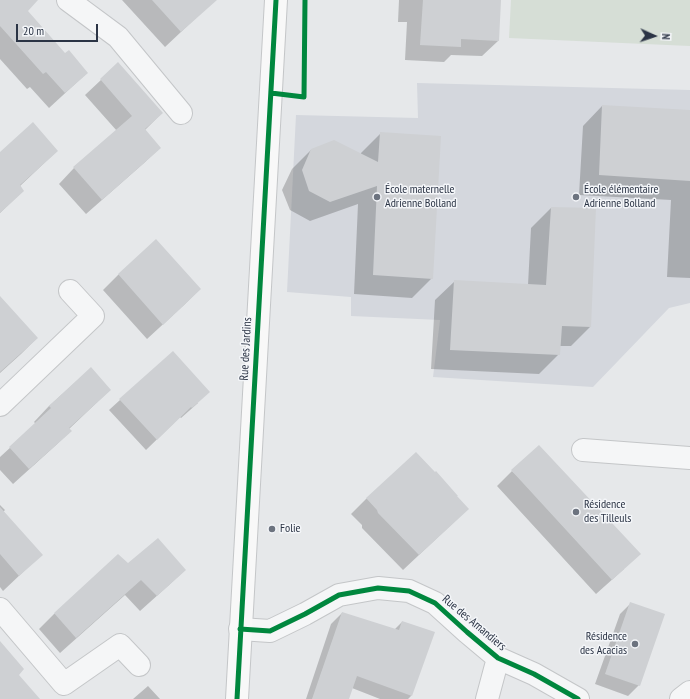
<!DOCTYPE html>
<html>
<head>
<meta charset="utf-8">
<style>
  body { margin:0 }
  #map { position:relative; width:690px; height:699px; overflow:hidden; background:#e6e8ea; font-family:"PT Sans Narrow",sans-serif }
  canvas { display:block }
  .north { position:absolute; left:634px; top:16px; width:40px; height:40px; -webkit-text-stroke:3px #f4f6f9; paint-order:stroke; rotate:93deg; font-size:11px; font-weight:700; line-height:16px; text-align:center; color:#2b3445 }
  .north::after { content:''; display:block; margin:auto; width:14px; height:18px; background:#2b3445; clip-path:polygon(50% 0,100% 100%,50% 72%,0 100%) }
  .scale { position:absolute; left:16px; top:24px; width:82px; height:18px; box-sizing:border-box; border:2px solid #2b3445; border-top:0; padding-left:5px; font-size:12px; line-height:14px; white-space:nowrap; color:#2b3445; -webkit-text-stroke:3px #f4f6f9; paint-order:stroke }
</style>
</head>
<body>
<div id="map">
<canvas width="690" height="699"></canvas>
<div class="north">N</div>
<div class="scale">20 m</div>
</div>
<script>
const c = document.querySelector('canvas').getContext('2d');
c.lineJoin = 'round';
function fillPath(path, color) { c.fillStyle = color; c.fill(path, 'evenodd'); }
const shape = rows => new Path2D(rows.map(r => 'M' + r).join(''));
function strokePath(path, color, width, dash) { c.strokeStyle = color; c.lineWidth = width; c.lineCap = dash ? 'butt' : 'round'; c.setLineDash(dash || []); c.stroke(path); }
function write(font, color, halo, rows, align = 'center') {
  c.font = font + ' "PT Sans Narrow",sans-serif'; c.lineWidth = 3; c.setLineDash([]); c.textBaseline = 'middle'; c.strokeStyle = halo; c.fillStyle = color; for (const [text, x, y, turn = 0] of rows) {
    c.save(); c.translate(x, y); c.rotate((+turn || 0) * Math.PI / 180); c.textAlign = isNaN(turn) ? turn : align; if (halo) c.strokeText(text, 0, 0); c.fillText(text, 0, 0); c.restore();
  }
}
const built = shape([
  [417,83,690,90,690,303,669,308,593,387,433,377,440,320,351,316,351,297,287,292,296,115,418,118]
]);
const green = shape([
  [511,0,690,0,690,46,509,38]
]);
const shadow = shape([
  [0,0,22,0,26,11,65,54,87,73,49,108,30,87,27,89,0,59],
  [122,0,215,0,165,47],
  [399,0,492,0,498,41,482,56,451,55,444,62,405,60,407,22,398,22],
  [118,64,162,113,145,130,160,148,144,163,86,214,59,184,74,168,117,131,85,95],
  [602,106,690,111,690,278,667,277,671,200,579,195,583,126],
  [381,133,432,278,412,298,354,294,358,204,310,221,290,210,282,190,292,169,311,150,361,154,361,153],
  [57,151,20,186,23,191,0,213,0,154],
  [551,208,590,327,571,346,559,346,559,354,539,374,431,369,435,300,455,281,528,285,531,228],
  [156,240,200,289,184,305,147,339,103,290,118,275],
  [0,297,37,338,21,354,0,373],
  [90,369,110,390,69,429,71,431,55,446,13,484,0,470,0,457,36,424,34,422,49,406],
  [120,400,198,403,181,418,180,417,146,450,109,410],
  [416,454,452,524,403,570,362,528,362,525,351,514,366,499],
  [512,471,624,569,596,594,497,486],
  [0,505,5,510,3,512,41,555,3,591,0,587],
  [118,555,128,565,185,570,169,585,140,611,125,595,60,653,39,629,54,614],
  [631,603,639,685,628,696,595,684,620,614],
  [342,613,394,630,402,622,411,696,408,699,380,699,352,688,348,699,306,699,331,624],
  [148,686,160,699,133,699]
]);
const building = shape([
  [0,0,38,0,28,11,65,53,69,50,88,73,65,93,46,72,43,74,0,26],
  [152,0,217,0,181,32],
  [423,0,501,0,499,41,461,39,461,47,420,45],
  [118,62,163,113,145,129,161,148,102,200,73,167,132,116,100,79],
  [602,105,690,110,690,181,599,175],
  [33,122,58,151,20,185,24,191,0,213,0,152],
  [380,132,441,136,433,279,373,275,377,186,330,202,309,191,302,170,311,149,334,140,378,162],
  [551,207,596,208,591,327,562,326,560,355,450,350,454,280,546,285],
  [156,239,201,289,163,325,118,274],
  [0,296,38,338,0,372],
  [173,351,210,392,192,408,191,407,157,440,119,399],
  [91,367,111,390,69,428,72,431,29,469,9,447,51,408,49,406],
  [539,445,641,554,612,580,511,470],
  [416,452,435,472,436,471,458,496,457,496,469,509,419,555,378,513,377,510,366,498],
  [0,507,43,555,19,576,0,554],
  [158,538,186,570,157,596,141,580,76,638,54,613,118,554,128,563],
  [630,602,665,614,640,686,605,674],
  [342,612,399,630,402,621,435,632,412,696,357,676,349,699,312,699],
  [0,641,24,669,19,675,40,699,0,699]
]);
const street = shape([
  [68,0,118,37,181,113],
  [0,405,93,316,70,291],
  [583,450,690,458],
  [0,609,64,684,120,645,139,665],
  [240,629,270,631,305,614,339,595,378,588,409,591,435,603,467,632,498,658,534,674,578,699],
  [487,699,498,658],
  [681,699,690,692]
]);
const secondary = shape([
  [237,699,276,0]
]);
const cycleway = shape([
  [271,93,304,97,305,0],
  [240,629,270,631,305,614,339,595,378,588,409,591,435,603,467,632,498,658,534,674,578,699],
  [237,699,276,0]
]);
const markers = [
  [377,197,4,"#6c737f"],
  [576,197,4,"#6c737f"],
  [576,512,4,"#6c737f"],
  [272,529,4,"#6c737f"],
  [635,644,4,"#6c737f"]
];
const poiNames = [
  ["École maternelle",385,190],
  ["Adrienne Bolland",385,204],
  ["École élémentaire",584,190],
  ["Adrienne Bolland",584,204],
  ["Résidence",584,505],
  ["des Tilleuls",584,519],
  ["Folie",280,529],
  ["Résidence",627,637,"right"],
  ["des Acacias",627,651,"right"]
];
const streetNames = [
  ["Rue des Jardins",246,349,-87],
  ["Rue des Amandiers",474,623,40]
];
fillPath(built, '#d4d7dd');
fillPath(green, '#d6ded6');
fillPath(shadow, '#0003');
fillPath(building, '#ced0d3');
strokePath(street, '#c4c6c8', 24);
strokePath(secondary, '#c4c6c8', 24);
strokePath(street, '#f5f6f7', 22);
strokePath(secondary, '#f8f8f8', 22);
strokePath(cycleway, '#00873e', 5);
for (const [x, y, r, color] of markers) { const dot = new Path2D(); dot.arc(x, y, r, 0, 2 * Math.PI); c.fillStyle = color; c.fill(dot); strokePath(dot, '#f4f6f9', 1.5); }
write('12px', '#2b3445', '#f4f6f9', poiNames, 'left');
write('12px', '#2b3445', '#f4f6f9', streetNames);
</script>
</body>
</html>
